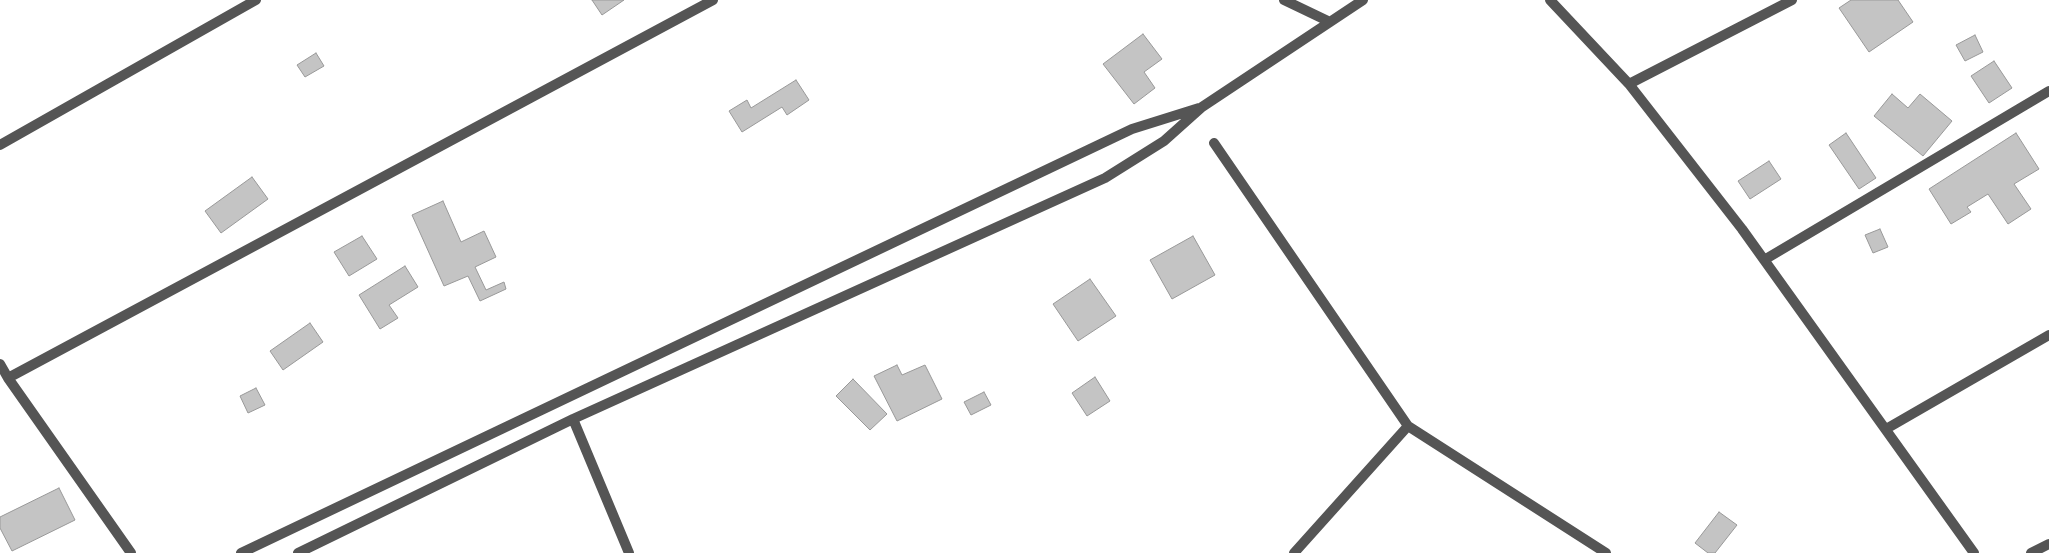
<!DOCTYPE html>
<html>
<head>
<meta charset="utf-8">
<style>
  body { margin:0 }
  canvas { display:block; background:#fff }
</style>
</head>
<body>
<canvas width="2049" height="553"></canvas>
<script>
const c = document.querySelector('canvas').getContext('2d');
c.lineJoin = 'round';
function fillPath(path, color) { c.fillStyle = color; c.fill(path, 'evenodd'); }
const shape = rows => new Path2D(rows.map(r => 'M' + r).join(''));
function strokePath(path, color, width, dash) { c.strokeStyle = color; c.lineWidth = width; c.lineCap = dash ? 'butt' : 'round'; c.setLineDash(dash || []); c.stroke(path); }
const building = shape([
  [592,0,624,0,602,15,592,0],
  [1851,0,1898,0,1913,22,1869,52,1839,8,1851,0],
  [1143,34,1162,59,1144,72,1155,88,1134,104,1103,64,1143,34],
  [1975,35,1983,52,1965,61,1956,45,1975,35],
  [316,53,324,66,305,77,297,65,316,53],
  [1994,61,2012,88,1989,103,1971,76,1994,61],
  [796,80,809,100,787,115,782,107,742,132,729,111,747,100,751,108,796,80],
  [1892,94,1908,108,1920,94,1952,121,1923,156,1874,116,1892,94],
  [1846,133,1876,178,1859,189,1829,145,1846,133],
  [2016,133,2039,169,2014,184,2031,209,2008,224,1988,194,1967,207,1971,212,1951,224,1929,189,2016,133],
  [1769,161,1781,179,1750,199,1738,181,1769,161],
  [252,177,268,199,221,233,205,211,252,177],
  [443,201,461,242,484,231,496,257,475,267,486,290,504,282,506,289,480,301,468,276,444,286,412,215,443,201],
  [1880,229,1888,247,1873,253,1865,235,1880,229],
  [362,236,377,259,349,276,334,252,362,236],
  [1193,236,1215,275,1172,299,1150,260,1193,236],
  [405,266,418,287,389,305,398,318,380,329,359,295,405,266],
  [1090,279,1116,316,1078,341,1053,304,1090,279],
  [310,323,323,342,283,370,270,351,310,323],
  [897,365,902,375,925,365,942,399,897,421,874,376,897,365],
  [1095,377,1110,401,1087,416,1072,393,1095,377],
  [853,379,887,414,870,430,836,396,853,379],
  [256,388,265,405,248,413,240,396,256,388],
  [984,392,991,405,971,415,964,402,984,392],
  [59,488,75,520,12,551,0,528,0,517,59,488],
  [1719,512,1737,525,1715,553,1708,553,1695,543,1719,512]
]);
const minor = shape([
  [1284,0,1330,22],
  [1550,0,1629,84,1742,229,1974,553],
  [1629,84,1792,0],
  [1214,143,1408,426,1606,553],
  [0,145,256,0],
  [1764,260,2049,91],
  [0,364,8,378,713,0],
  [8,378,131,553],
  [573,419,629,553],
  [1886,429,2049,335],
  [241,553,1132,129,1199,108],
  [298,553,573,419,1105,178,1164,141,1202,107,1363,0],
  [1294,553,1408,426],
  [2031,553,2049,544]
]);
fillPath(building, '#c4c4c4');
strokePath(building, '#999', 1);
strokePath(minor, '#555', 10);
</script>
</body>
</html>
